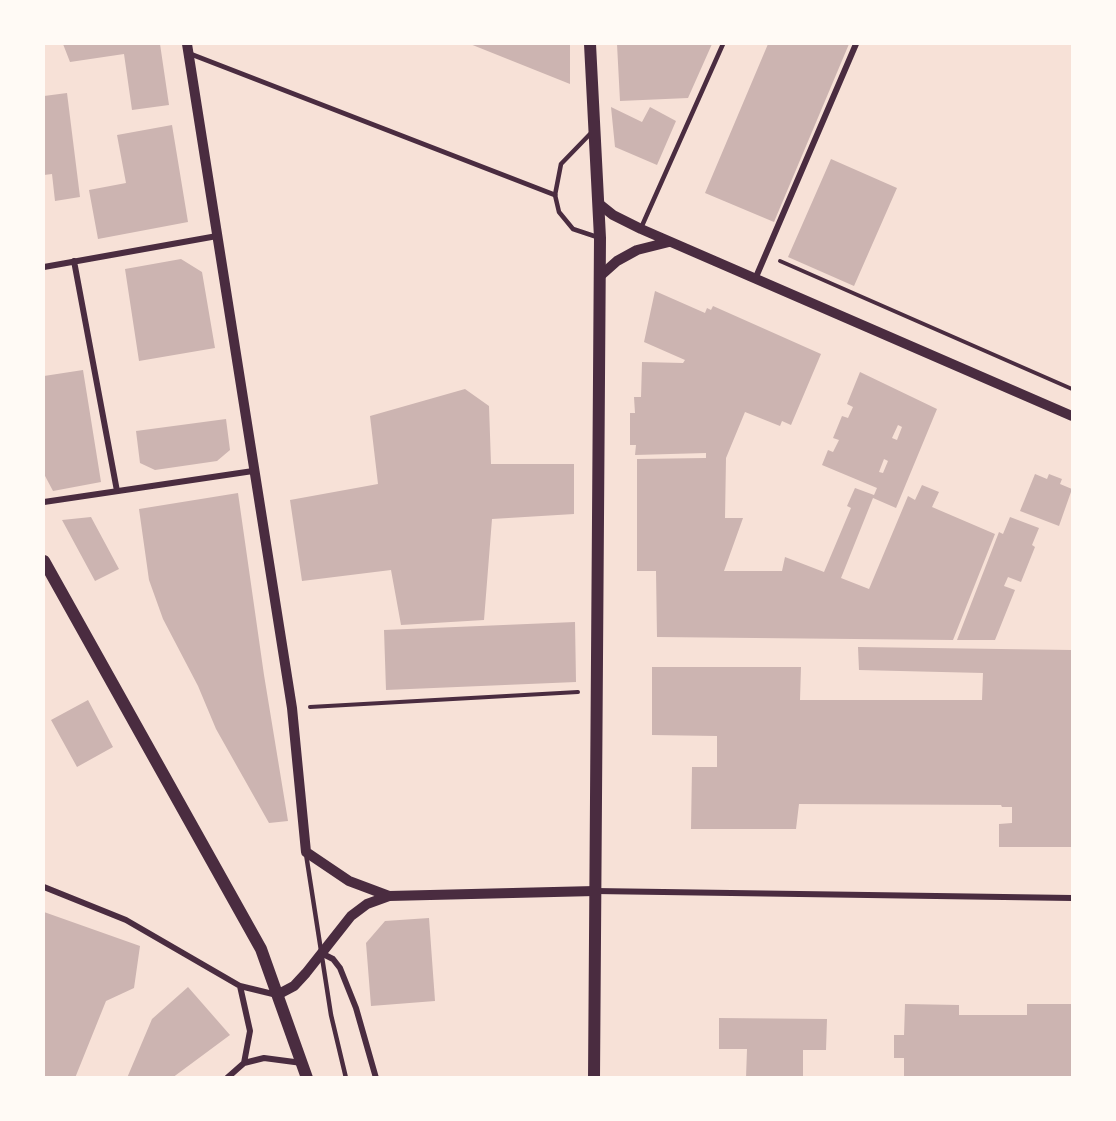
<!DOCTYPE html>
<html>
<head>
<meta charset="utf-8">
<style>
  body { margin:0 }
  #map { position:relative; width:1116px; height:1121px; overflow:hidden; background:#f7e1d7; font-family:"Noto Sans",sans-serif }
  canvas { display:block }
  .frame { position:absolute; inset:0; border:45px solid #fffaf5; pointer-events:none }
</style>
</head>
<body>
<div id="map">
<canvas width="1116" height="1121"></canvas>
<div class="frame"></div>
</div>
<script>
const c = document.querySelector('canvas').getContext('2d');
c.lineJoin = 'round';
function fillPath(path, color) { c.fillStyle = color; c.fill(path, 'evenodd'); }
const shape = rows => new Path2D(rows.map(r => 'M' + r).join(''));
function strokePath(path, color, width, dash) { c.strokeStyle = color; c.lineWidth = width; c.lineCap = dash ? 'butt' : 'round'; c.setLineDash(dash || []); c.stroke(path); }
const building = shape([
  [63,44,160,44,169,105,132,110,124,54,70,62],
  [470,44,570,44,570,84],
  [617,44,712,44,688,98,620,101],
  [768,44,849,44,774,222,705,193],
  [67,93,80,197,55,201,52,174,44,175,44,96],
  [611,107,642,122,650,107,676,121,657,165,615,147],
  [172,125,188,222,98,239,89,190,126,183,117,135],
  [831,159,897,188,854,286,788,257],
  [181,259,202,272,215,348,139,361,125,269],
  [655,291,705,313,707,308,711,310,713,306,821,354,791,425,782,421,780,426,745,412,726,458,725,518,743,518,724,571,782,571,785,557,824,572,851,508,847,506,855,488,874,495,877,488,822,465,828,450,833,452,839,440,833,438,842,416,848,418,853,407,847,404,860,372,937,409,896,508,873,498,841,578,869,589,908,496,915,500,922,485,939,492,932,507,995,534,953,640,657,637,656,571,637,571,637,459,706,458,706,453,635,455,636,445,630,445,630,413,635,413,634,397,641,397,642,362,683,363,685,360,644,342],
  [898,425,902,427,897,440,892,438],
  [884,459,888,461,883,473,879,472],
  [83,370,101,482,53,491,44,474,44,376],
  [465,389,489,406,491,464,574,464,574,514,492,519,484,620,401,625,391,570,302,581,290,500,378,484,370,416],
  [226,419,230,450,217,461,155,470,140,463,136,431],
  [1035,474,1047,479,1049,474,1062,479,1060,484,1072,489,1059,526,1020,511],
  [238,493,264,675,288,821,269,823,216,729,198,686,163,619,149,580,139,509],
  [91,517,119,569,95,581,62,520],
  [1010,517,1039,528,1032,545,1035,547,1021,582,1008,577,1004,586,1015,590,995,640,957,640,999,532,1003,534],
  [575,622,576,682,386,690,384,630],
  [858,647,1072,650,1072,847,999,847,999,824,1012,823,1012,807,1002,807,1001,805,799,804,796,829,691,829,692,767,717,767,717,736,652,735,652,667,801,667,800,700,982,700,983,673,859,670],
  [88,700,113,747,77,767,51,720],
  [44,912,140,946,134,988,106,1001,75,1078,44,1078],
  [429,918,435,1001,371,1006,366,943,385,921],
  [188,987,230,1035,172,1078,127,1078,152,1019],
  [905,1004,959,1005,959,1015,1027,1015,1027,1004,1072,1004,1072,1078,904,1078,904,1058,894,1058,894,1035,904,1035],
  [719,1018,827,1019,826,1050,803,1050,803,1078,746,1078,747,1049,719,1049]
]);
const path = shape([
  [780,261,1072,389],
  [310,707,578,692]
]);
const service = shape([
  [592,132,561,164,555,195,559,212,573,229,597,237],
  [641,228,723,44],
  [306,854,331,1015,346,1078]
]);
const pedestrian = shape([
  [188,53,555,195]
]);
const minor = shape([
  [74,261,117,491],
  [44,267,217,236],
  [756,277,856,44],
  [44,502,253,471],
  [44,887,126,920,240,986,277,995],
  [595,891,1072,898],
  [321,953,333,959,340,968,356,1008,376,1078],
  [244,1063,264,1058,302,1063],
  [227,1078,244,1063,250,1031,240,986]
]);
const tertiary = shape([
  [187,44,292,708,306,852,349,881,389,896],
  [598,203,613,215,641,229,1072,416],
  [599,277,617,261,637,250,669,242],
  [277,995,294,986,306,973,351,916,367,904,389,896,595,891]
]);
const secondary = shape([
  [590,44,600,238,594,1078],
  [44,561,261,949,307,1078]
]);
fillPath(building, '#ccb4b1');
strokePath(path, '#4a2c40', 4);
strokePath(service, '#4a2c40', 4.5);
strokePath(pedestrian, '#4a2c40', 5);
strokePath(minor, '#4a2c40', 6);
strokePath(tertiary, '#4a2c40', 10);
strokePath(secondary, '#4a2c40', 12);
</script>
</body>
</html>
